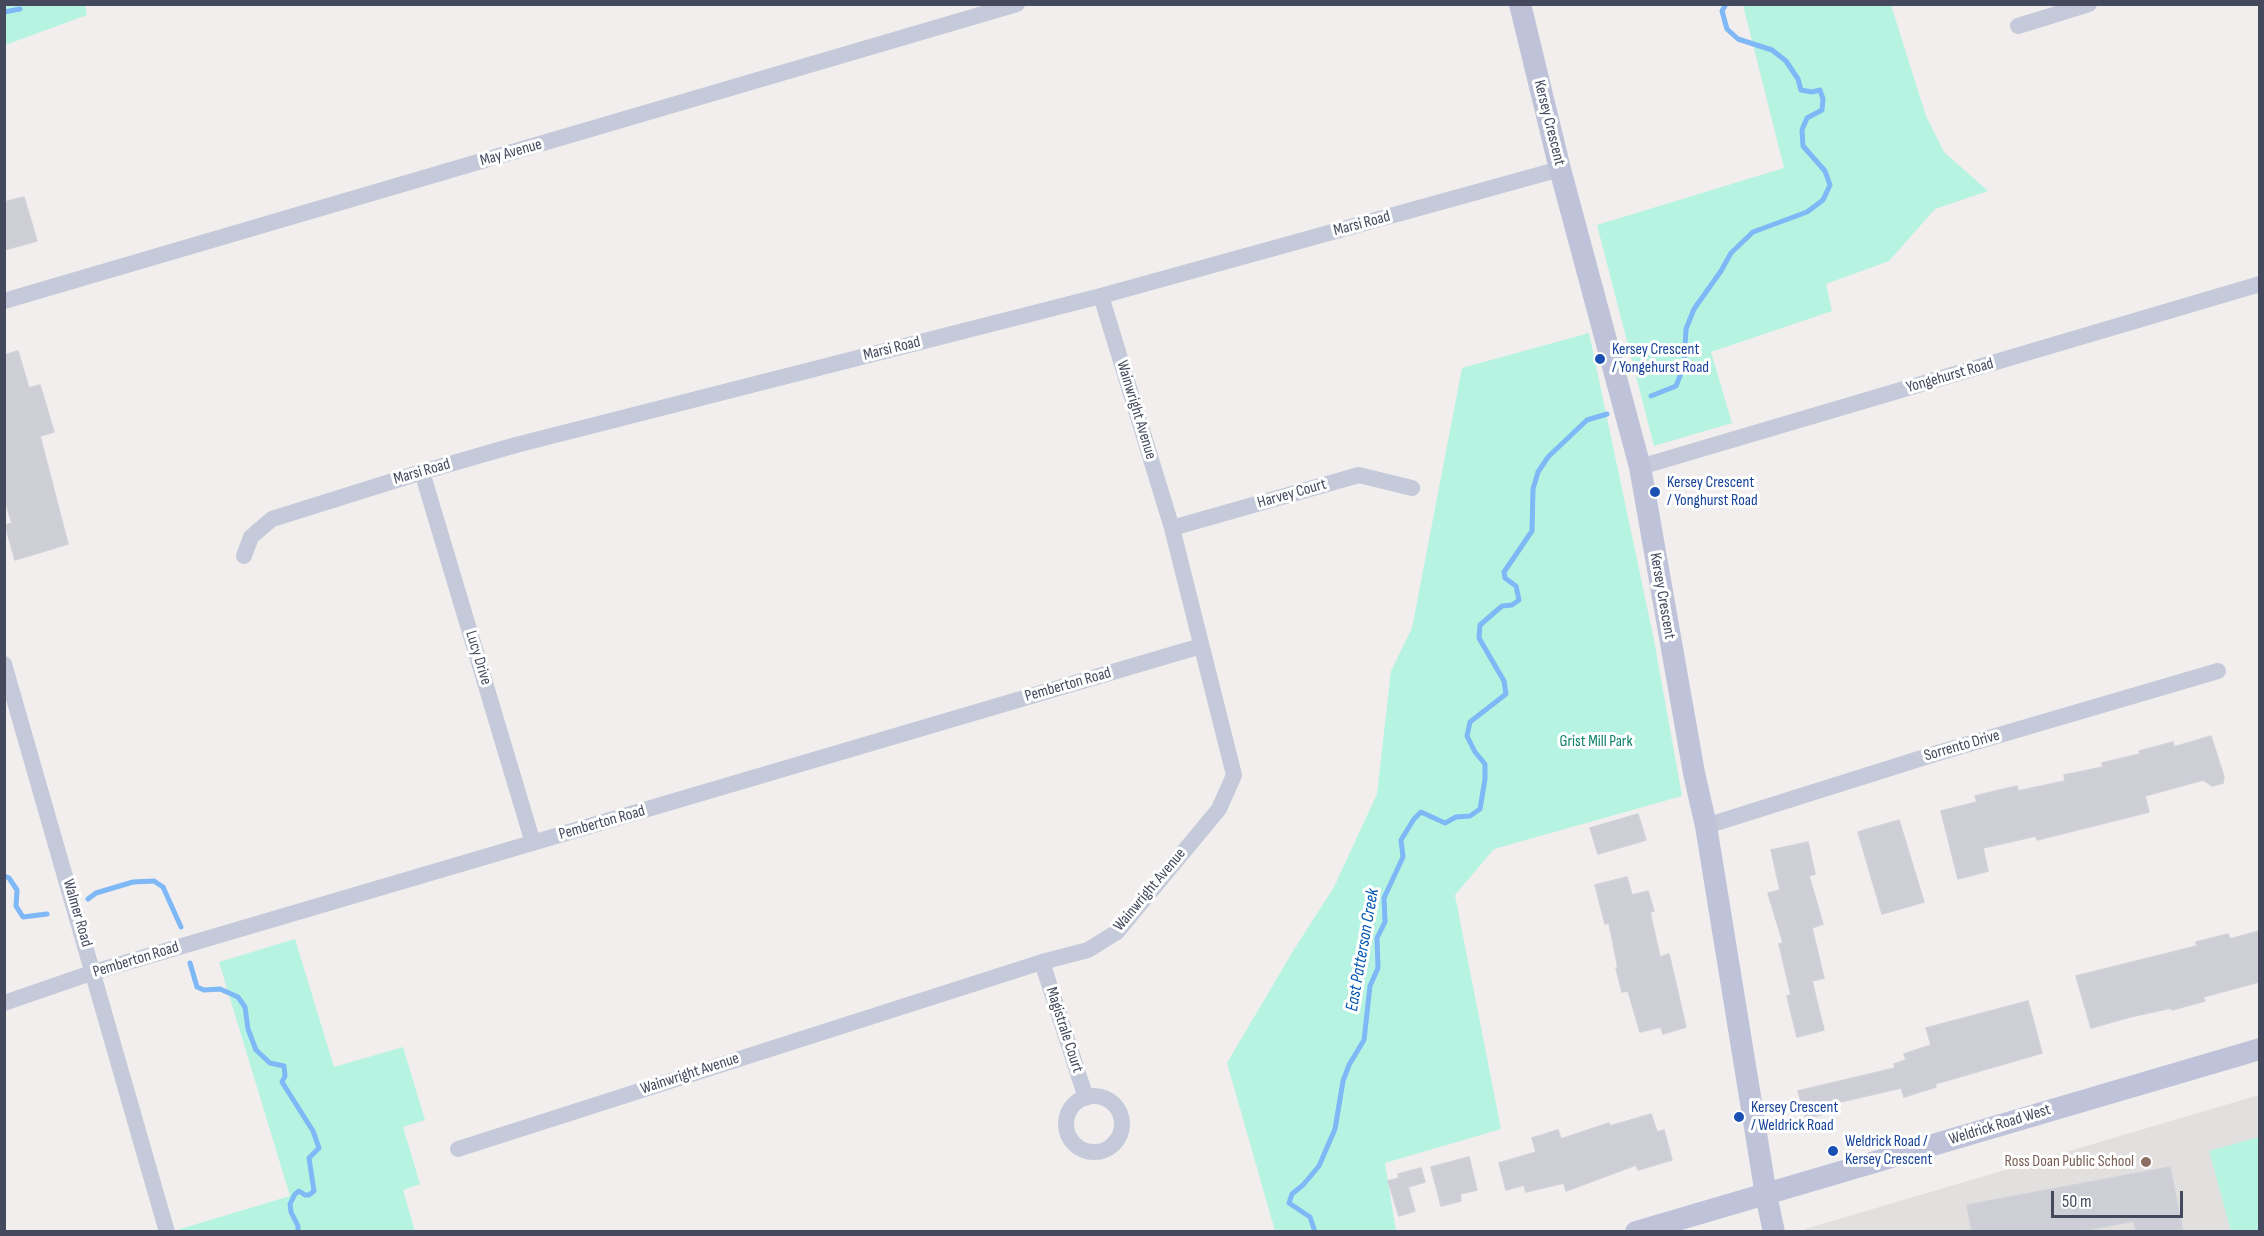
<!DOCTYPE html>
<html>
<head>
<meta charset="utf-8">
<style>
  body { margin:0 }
  #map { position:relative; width:2264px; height:1236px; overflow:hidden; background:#f1eeed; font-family:"Sofia Sans Condensed",sans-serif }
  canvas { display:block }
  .frame { position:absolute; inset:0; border:6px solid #44495d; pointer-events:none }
  .scale { position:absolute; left:2051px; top:1191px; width:132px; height:27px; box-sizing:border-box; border:3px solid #44495d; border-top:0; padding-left:8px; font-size:18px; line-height:21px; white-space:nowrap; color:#44495d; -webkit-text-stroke:4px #fff; paint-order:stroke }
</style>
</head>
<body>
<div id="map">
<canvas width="2264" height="1236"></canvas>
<div class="frame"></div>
<div class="scale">50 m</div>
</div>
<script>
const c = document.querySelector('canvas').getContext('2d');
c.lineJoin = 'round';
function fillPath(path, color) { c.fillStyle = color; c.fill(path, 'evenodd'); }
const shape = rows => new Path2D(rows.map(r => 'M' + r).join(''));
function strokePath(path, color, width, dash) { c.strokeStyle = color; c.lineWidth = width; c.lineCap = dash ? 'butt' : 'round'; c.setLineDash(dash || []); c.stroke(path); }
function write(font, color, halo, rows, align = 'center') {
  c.font = font + ' "Sofia Sans Condensed",sans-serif'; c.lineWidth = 6; c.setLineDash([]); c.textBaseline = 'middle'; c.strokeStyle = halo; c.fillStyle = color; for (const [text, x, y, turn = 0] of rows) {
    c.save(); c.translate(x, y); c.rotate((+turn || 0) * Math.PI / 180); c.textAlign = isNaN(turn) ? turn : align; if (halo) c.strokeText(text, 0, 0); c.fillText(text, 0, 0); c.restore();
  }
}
const education = shape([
  [2259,1095,2259,1231,1805,1232,1805,1229]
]);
const green = shape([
  [5,4,85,5,87,15,5,45],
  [1743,5,1891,5,1926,116,1944,152,1988,191,1935,209,1889,261,1826,284,1832,311,1711,352,1732,423,1654,446,1597,225,1784,168],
  [1589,333,1654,640,1682,796,1494,849,1455,895,1501,1129,1385,1163,1396,1231,1275,1231,1227,1063,1293,951,1334,887,1377,794,1391,671,1412,628,1462,368],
  [295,939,334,1067,403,1047,425,1120,403,1127,420,1184,403,1190,415,1231,181,1231,180,1229,290,1196,219,962],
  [2259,1137,2259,1231,2231,1231,2209,1151]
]);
const stream = shape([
  [4,12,20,9],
  [1651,396,1676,386,1684,366,1686,329,1694,309,1721,271,1731,253,1753,232,1807,212,1823,200,1830,185,1825,171,1803,146,1802,130,1807,118,1822,110,1823,99,1820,90,1812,92,1801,90,1798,79,1786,61,1772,50,1738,39,1727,29,1722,11,1726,4],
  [4,876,9,878,17,890,16,906,23,917,47,914],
  [88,899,96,893,133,882,154,881,163,887,181,927],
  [190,963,197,987,204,990,220,989,238,997,245,1007,248,1029,256,1050,270,1063,284,1066,285,1076,282,1082,313,1131,319,1148,309,1158,314,1191,309,1195,305,1195,299,1191,295,1194,290,1204,291,1212,298,1226,298,1232],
  [1315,1232,1310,1217,1289,1203,1292,1194,1303,1185,1319,1166,1335,1129,1343,1081,1349,1065,1364,1040,1370,986,1378,968,1377,938,1385,922,1384,898,1403,857,1401,840,1414,819,1421,812,1445,823,1456,817,1470,816,1480,809,1485,779,1485,764,1475,752,1467,736,1470,722,1506,694,1504,681,1479,638,1480,625,1502,606,1512,605,1519,600,1516,586,1505,578,1504,572,1532,531,1533,489,1538,472,1548,457,1587,420,1607,414]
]);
const building = shape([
  [24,197,37,241,4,250,4,202,24,197],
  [18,351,29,388,40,385,54,432,40,436,68,544,15,560,5,525,12,523,4,498,4,355,18,351],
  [2211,736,2224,777,2223,783,2212,786,2203,780,2145,796,2149,812,2037,840,2036,836,1983,848,1988,871,1958,879,1941,811,1977,802,1975,796,2017,786,2018,791,2065,781,2064,775,2103,767,2102,763,2140,754,2139,751,2173,742,2174,747,2211,736],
  [1638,814,1646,840,1598,854,1590,828,1638,814],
  [1899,820,1924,902,1882,914,1858,832,1899,820],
  [1808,842,1815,874,1809,876,1823,924,1812,928,1824,978,1812,981,1824,1030,1797,1037,1787,996,1791,995,1779,944,1783,943,1768,893,1780,890,1771,850,1808,842],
  [1627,877,1632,895,1648,891,1654,911,1650,912,1660,957,1669,954,1686,1027,1663,1034,1661,1027,1640,1032,1628,991,1622,992,1616,968,1618,968,1609,923,1605,924,1595,885,1627,877],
  [2259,931,2259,982,2203,997,2205,1001,2172,1010,2171,1008,2130,1017,2091,1028,2076,976,2197,946,2196,942,2228,934,2230,939,2259,931],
  [2028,1001,2042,1053,1935,1084,1936,1087,1904,1097,1901,1088,1836,1103,1838,1110,1806,1119,1798,1091,1895,1068,1894,1064,1906,1060,1904,1054,1931,1045,1926,1028,2028,1001],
  [1651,1114,1657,1132,1664,1130,1672,1160,1638,1170,1636,1165,1566,1191,1564,1183,1526,1192,1524,1185,1506,1190,1499,1163,1536,1152,1532,1138,1558,1130,1561,1139,1609,1123,1610,1126,1651,1114],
  [1469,1157,1477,1190,1460,1194,1461,1201,1441,1206,1431,1167,1469,1157],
  [2170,1167,2183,1232,2136,1232,2134,1221,2076,1232,1972,1232,1967,1205,2170,1167],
  [1421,1168,1425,1182,1408,1187,1415,1211,1399,1216,1388,1181,1399,1178,1398,1174,1421,1168]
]);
const street = shape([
  [2018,26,2089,4],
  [4,301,1017,4],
  [1640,467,2260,284],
  [422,472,533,843],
  [1172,528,1359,475,1412,488],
  [244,556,251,537,272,519,422,472,516,445,1101,296,1560,169],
  [4,664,167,1232],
  [1706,826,1938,753,2218,671],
  [1042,962,1086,1098],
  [4,1003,94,972,1201,646],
  '1066 1124a28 28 0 1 1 56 0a28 28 0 1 1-56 0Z',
  [458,1149,1042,962,1088,950,1117,932,1219,809,1234,775,1172,528,1101,296]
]);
const secondary = shape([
  [1520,4,1560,169,1640,467,1694,773,1706,826,1766,1195,1774,1232],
  [1636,1232,2260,1049]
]);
const markers = [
  [1600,359,6,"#1a4fb4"],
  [1655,492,6,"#1a4fb4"],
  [1739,1117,6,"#1a4fb4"],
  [1833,1151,6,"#1a4fb4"],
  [2146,1162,6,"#8d6e63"]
];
const streetNames = [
  ["Kersey Crescent",1549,123,76],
  ["May Avenue",511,153,-16],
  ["Marsi Road",1362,224,-15],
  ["Marsi Road",892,349,-14],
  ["Yongehurst Road",1950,376,-16],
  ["Wainwright Avenue",1136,410,73],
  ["Marsi Road",422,472,-16],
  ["Harvey Court",1292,494,-16],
  ["Kersey Crescent",1662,596,80],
  ["Lucy Drive",478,658,73],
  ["Pemberton Road",1068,685,-16],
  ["Sorrento Drive",1962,746,-16],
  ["Pemberton Road",602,823,-16],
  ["Wainwright Avenue",1150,890,-50],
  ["Walmer Road",77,913,74],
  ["Pemberton Road",136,960,-17],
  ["Magistrale Court",1064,1030,72],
  ["Wainwright Avenue",690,1074,-18],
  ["Weldrick Road West",2000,1125,-17]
];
const transitNames = [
  ["Kersey Crescent",1612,350],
  ["/ Yongehurst Road",1612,368],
  ["Kersey Crescent",1667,483],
  ["/ Yonghurst Road",1667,501],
  ["Kersey Crescent",1751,1108],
  ["/ Weldrick Road",1751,1126],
  ["Weldrick Road /",1845,1142],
  ["Kersey Crescent",1845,1160]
];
const parkNames = [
  ["Grist Mill Park",1596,742]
];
const educationNames = [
  ["Ross Doan Public School",2134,1162]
];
const waterNames = [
  ["East Patterson Creek",1363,950,-80]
];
fillPath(education, '#e2dfdf');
fillPath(green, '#b6f4e1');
strokePath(stream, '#7eb8f6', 5);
fillPath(building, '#cdced6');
strokePath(building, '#d1d1da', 1.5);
strokePath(street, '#c5cada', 16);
strokePath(secondary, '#bec3d9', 22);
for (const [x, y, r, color] of markers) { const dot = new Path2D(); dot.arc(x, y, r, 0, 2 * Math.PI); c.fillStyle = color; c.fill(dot); strokePath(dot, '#fff', 2); }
write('16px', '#44495d', '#fff', streetNames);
write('16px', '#164399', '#fff', transitNames, 'left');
write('16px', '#0c816b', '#fff', parkNames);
write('16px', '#785e54', '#fff', educationNames, 'right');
write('italic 18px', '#0057b4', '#fff', waterNames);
</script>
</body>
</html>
